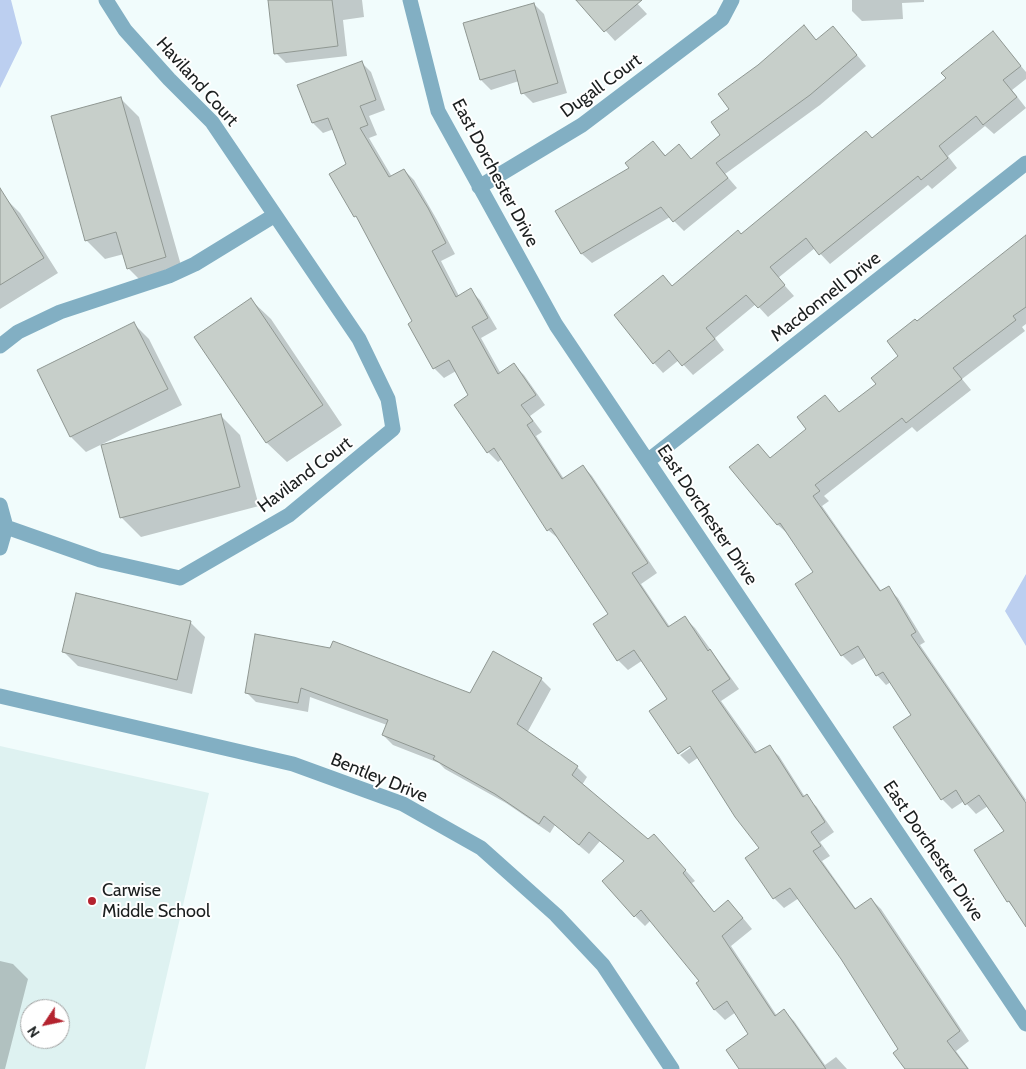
<!DOCTYPE html>
<html>
<head>
<meta charset="utf-8">
<style>
  body { margin:0 }
  #map { position:relative; width:1026px; height:1069px; overflow:hidden; background:#f1fcfc; font-family:Cabin,sans-serif }
  canvas { display:block }
  .north { position:absolute; left:20px; top:999px; width:50px; height:50px; box-sizing:border-box; background:#fff; border:1px solid #a4a5a5; border-radius:50%; rotate:236deg; font-size:14px; font-weight:700; line-height:20px; text-align:center; color:#1b1f1f }
  .north::after { content:''; display:block; margin:auto; width:18px; height:22px; background:#b4232f; clip-path:polygon(50% 0,100% 100%,50% 72%,0 100%) }
</style>
</head>
<body>
<div id="map">
<canvas width="1026" height="1069"></canvas>
<div class="north">N</div>
</div>
<script>
const c = document.querySelector('canvas').getContext('2d');
c.lineJoin = 'round';
function fillPath(path, color) { c.fillStyle = color; c.fill(path, 'evenodd'); }
const shape = rows => new Path2D(rows.map(r => 'M' + r).join(''));
function strokePath(path, color, width, dash) { c.strokeStyle = color; c.lineWidth = width; c.lineCap = dash ? 'butt' : 'round'; c.setLineDash(dash || []); c.stroke(path); }
function write(font, color, halo, rows, align = 'center') {
  c.font = font + ' Cabin,sans-serif'; c.lineWidth = 4; c.setLineDash([]); c.textBaseline = 'middle'; c.strokeStyle = halo; c.fillStyle = color; for (const [text, x, y, turn = 0] of rows) {
    c.save(); c.translate(x, y); c.rotate((+turn || 0) * Math.PI / 180); c.textAlign = isNaN(turn) ? turn : align; if (halo) c.strokeText(text, 0, 0); c.fillText(text, 0, 0); c.restore();
  }
}
const built = shape([
  [0,746,209,793,145,1069,0,1069],
  [30,1009,60,1009,60,1039,30,1039]
]);
const water = shape([
  [0,0,11,0,22,43,0,88],
  [1026,574,1026,646,1005,611]
]);
const shadow = shape([
  [269,0,362,0,364,17,343,20,347,56,286,63,276,53],
  [578,0,634,0,647,14,615,41],
  [852,0,924,0,924,2,902,3,903,19,862,21,852,11],
  [534,4,544,14,567,93,533,103,523,93,519,81,491,90,481,80],
  [804,27,817,41,842,37,866,66,820,105,725,174,737,188,684,231,670,217,592,263,582,254,653,142,666,156,692,160,722,135,730,109,759,66],
  [993,33,1026,72,1026,79,1012,90,1026,108,994,134,985,126,948,156,957,168,932,189,928,185,830,264,815,248,778,278,794,296,768,317,756,304,715,338,724,350,693,375,679,360,663,373,654,363,663,277,673,287,872,139,947,79],
  [361,62,371,72,385,110,369,116,377,135,369,138,392,177,404,170,414,180,437,220,455,254,441,261,459,296,470,290,480,300,497,329,481,338,501,374,514,365,524,375,545,405,530,416,542,432,536,436,564,479,583,466,592,476,657,573,641,584,670,627,685,618,695,628,739,689,721,701,758,753,769,746,779,756,805,797,816,806,834,832,820,842,830,856,822,861,856,909,871,899,881,909,969,1041,956,1051,969,1069,906,1069,900,1050,842,958,799,898,784,908,774,898,746,858,761,848,699,757,689,764,680,755,696,744,695,742,679,754,651,711,669,699,643,660,628,670,618,660,609,614,559,539,548,530,502,459,498,462,488,452,470,396,456,371,444,378,434,368,414,322,361,222,331,174,347,165,334,129,323,133,313,123,299,85],
  [120,98,139,117,184,276,147,287,128,268,124,254,105,259,86,240],
  [5,198,20,213,58,273,0,309,0,201],
  [1026,237,1026,324,1022,327,1025,331,962,379,971,390,917,432,912,427,824,496,829,501,822,506,882,592,888,588,898,598,925,642,920,645,1026,800,1023,803,1026,808,1026,924,1008,901,1005,832,988,806,976,814,964,801,952,809,942,799,895,727,913,715,891,682,886,685,877,675,866,657,852,665,842,655,815,572,788,534,778,525,731,467,758,445,771,459,807,429,825,397,840,413,877,384,900,356,917,323],
  [251,300,271,319,342,425,287,462,267,443,196,337],
  [134,324,149,339,182,405,86,452,71,437,39,371],
  [221,416,240,435,259,506,141,537,121,517],
  [190,622,205,637,192,694,78,666,63,651],
  [256,635,470,695,541,679,551,689,527,733,577,767,587,777,582,785,648,841,664,846,695,881,692,883,715,913,728,902,738,912,752,929,731,946,777,1016,784,1011,794,1021,825,1065,836,1057,847,1069,740,1069,750,1035,736,1012,725,1020,715,1010,698,983,701,981,651,920,645,926,635,916,625,862,600,841,589,854,555,825,550,833,506,803,445,769,439,763,393,745,383,735,387,725,310,697,308,712,256,702,246,692],
  [0,961,13,964,28,979,5,1069,0,1069]
]);
const building = shape([
  [268,0,332,0,338,46,274,54,268,0],
  [576,0,642,0,604,32,576,0],
  [534,3,558,83,521,94,515,70,480,80,463,23,534,3],
  [804,25,816,40,833,26,857,55,810,95,716,163,728,178,673,222,661,207,581,254,555,211,629,168,625,163,653,141,665,156,679,144,691,159,720,135,711,122,729,109,718,94,758,65,804,25],
  [993,31,1021,66,1003,80,1017,97,983,125,976,116,939,146,948,158,921,180,918,176,819,255,806,238,770,267,785,285,758,308,746,295,706,328,715,339,682,366,669,350,653,364,614,315,663,275,672,286,738,230,741,234,866,131,872,138,946,78,941,73,993,31],
  [362,61,376,100,360,106,368,125,360,128,389,177,404,169,428,208,446,243,432,251,456,297,471,288,488,318,472,327,498,374,514,363,536,395,521,405,533,421,527,425,562,479,583,465,648,563,632,573,668,627,685,616,708,651,710,649,730,679,712,691,755,753,770,745,803,797,807,794,825,822,811,832,821,846,813,851,855,909,871,898,960,1031,947,1041,968,1069,905,1069,893,1053,898,1049,841,959,790,888,773,899,745,858,759,848,735,817,690,746,678,754,649,711,667,699,634,650,617,661,593,624,608,614,551,528,547,531,494,448,487,453,454,405,468,395,449,360,433,369,408,324,412,321,356,216,354,217,329,174,346,164,328,118,312,123,297,85,362,61],
  [121,97,166,257,127,269,116,232,85,241,51,116,121,97],
  [0,188,44,258,0,285,0,188],
  [1026,235,1026,307,1013,316,1016,320,953,368,962,379,906,423,902,418,815,485,820,491,813,496,880,591,889,586,916,632,911,635,1026,803,1026,927,1009,901,1007,902,974,850,1004,831,979,795,965,805,956,790,941,800,893,727,911,715,883,672,876,676,858,646,841,656,795,584,813,572,780,523,777,525,729,467,758,444,770,458,806,429,797,417,825,395,839,412,876,384,871,378,898,356,887,341,915,319,917,321,1026,235],
  [251,298,323,405,266,443,194,337,251,298],
  [134,322,168,389,70,437,37,370,134,322],
  [221,414,240,487,120,518,101,445,221,414],
  [76,593,191,621,177,680,62,652,76,593],
  [255,634,330,648,333,641,470,693,493,651,542,678,517,724,578,766,572,775,648,839,654,834,686,870,683,873,714,912,728,900,743,918,722,936,775,1016,784,1009,826,1069,739,1069,726,1050,748,1034,727,1001,714,1010,696,983,699,981,641,910,634,917,602,881,624,861,589,832,579,845,544,816,539,824,495,794,433,759,435,756,382,735,388,720,301,688,298,703,245,693,255,634]
]);
const street = shape([
  [410,0,438,111,556,325,1026,1024],
  [479,187,582,125,722,19,732,0],
  [0,346,18,332,60,312,169,276,195,264,275,215],
  [649,460,1026,163],
  [0,505,6,527,0,548],
  [6,527,100,560,180,578,289,515,393,429,388,399,359,339,212,122,169,79,125,30,106,0],
  [0,696,293,764,403,804,481,848,556,915,603,965,672,1069]
]);
const markers = [
  [92,901,5,"#b4232f"]
];
const streetNames = [
  ["Haviland Court",197,82,48],
  ["Dugall Court",601,86,-36],
  ["East Dorchester Drive",495,173,62],
  ["Macdonnell Drive",826,297,-38],
  ["Haviland Court",305,475,-37],
  ["East Dorchester Drive",707,515,56],
  ["Bentley Drive",379,778,22],
  ["East Dorchester Drive",933,851,56]
];
const poiNames = [
  ["Carwise",102,891],
  ["Middle School",102,912]
];
fillPath(built, '#def2f1');
fillPath(water, '#bccff0');
fillPath(shadow, '#0003');
fillPath(building, '#c7cfca');
strokePath(building, '#8f9792', 1);
strokePath(street, '#82afc3', 15);
for (const [x, y, r, color] of markers) { const dot = new Path2D(); dot.arc(x, y, r, 0, 2 * Math.PI); c.fillStyle = color; c.fill(dot); strokePath(dot, '#fff', 2); }
write('18px', '#1b1f1f', '#fff', streetNames);
write('18px', '#1b1f1f', '#fff', poiNames, 'left');
</script>
</body>
</html>
